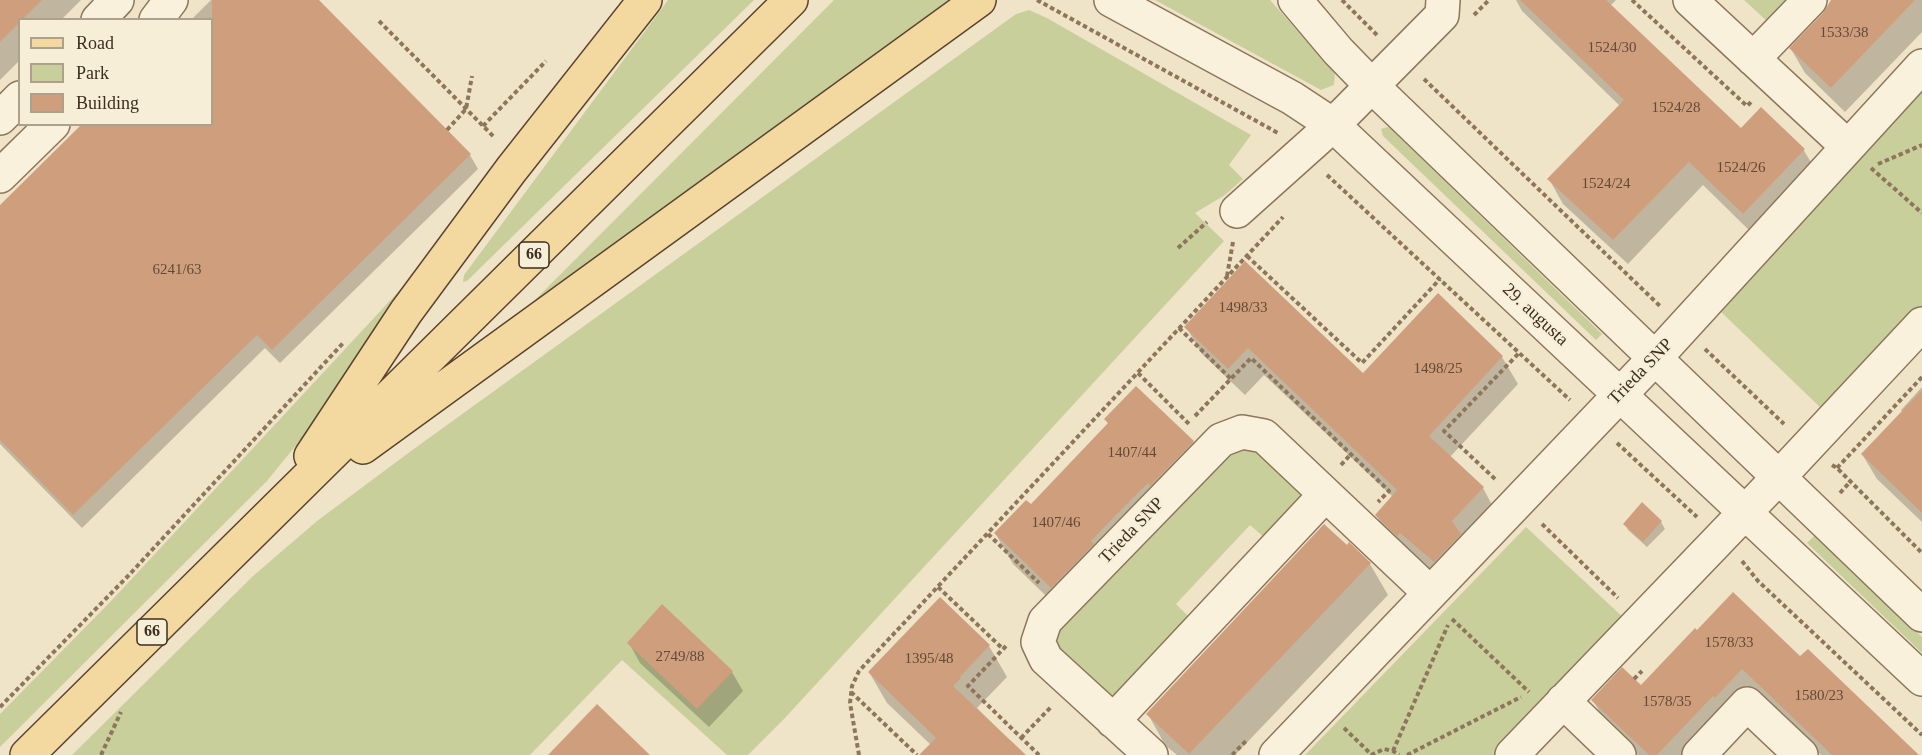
<!DOCTYPE html>
<html>
<head>
<meta charset="utf-8">
<style>
  body { margin:0 }
  #map { position:relative; width:1922px; height:755px; overflow:hidden; background:#f0e4c8; font-family:Georgia,serif }
  canvas { display:block }
  .legend { position:absolute; left:18px; top:18px; width:195px; height:108px; box-sizing:border-box; background:#f7eed8; border:2px solid #ada18e; margin:0; padding:8px 10px; list-style:none; font-size:18px; color:#3d2e20 }
  .legend li { display:flex; align-items:center; gap:12px; height:30px }
  .legend b { width:30px; border:2px solid #ada18e }
</style>
</head>
<body>
<div id="map">
<canvas width="1922" height="755"></canvas>
<ul class="legend">
<li><b style="height:8px;background:#f3d9a0"></b>Road</li>
<li><b style="height:16px;background:#c9cf9b"></b>Park</li>
<li><b style="height:16px;background:#cf9f7d"></b>Building</li>
</ul>
</div>
<script>
const c = document.querySelector('canvas').getContext('2d');
c.lineJoin = 'round';
function fillPath(path, color) { c.fillStyle = color; c.fill(path, 'evenodd'); }
const shape = rows => new Path2D(rows.map(r => 'M' + r).join(''));
function strokePath(path, color, width, dash) { c.strokeStyle = color; c.lineWidth = width; c.lineCap = dash ? 'butt' : 'round'; c.setLineDash(dash || []); c.stroke(path); }
function write(font, color, halo, rows, align = 'center') {
  c.font = font + ' Georgia,serif'; c.lineWidth = 4.5; c.setLineDash([]); c.textBaseline = 'middle'; c.strokeStyle = halo; c.fillStyle = color; for (const [text, x, y, turn = 0] of rows) {
    c.save(); c.translate(x, y); c.rotate((+turn || 0) * Math.PI / 180); c.textAlign = isNaN(turn) ? turn : align; if (halo) c.strokeText(text, 0, 0); c.fillText(text, 0, 0); c.restore();
  }
}
const green = shape([
  [668,0,754,0,467,281,463,282,464,275],
  [834,0,957,0,511,324],
  [1155,0,1270,0,1335,73,1334,85,1321,90],
  [1744,0,1791,0,1769,23],
  [1029,10,1047,18,1251,135,1229,165,1243,179,1225,195,1195,213,1224,241,784,719,748,755,727,755,622,660,530,755,72,755,253,576,317,521,411,451,1016,14],
  [1922,66,1922,323,1823,410,1719,310],
  [1387,127,1390,128,1602,334,1596,340,1383,136,1381,129],
  [436,251,353,369,302,438,267,481,0,747,0,714,113,599],
  [1258,445,1308,493,1266,539,1250,525,1176,604,1191,619,1114,701,1060,651,1053,638,1057,625,1225,450],
  [1526,527,1625,619,1496,755,1305,755],
  [1815,535,1922,637,1922,653,1807,543]
]);
const shadow = shape([
  [0,0,81,0,61,20,20,20,20,60,0,80],
  [211,0,317,0,470,155,478,169,280,363,265,348,82,528,0,444,0,207,212,124,212,20,191,20],
  [1516,0,1616,0,1610,6,1741,130,1803,149,1818,174,1757,238,1703,185,1628,264,1563,204,1549,179,1620,106,1522,11],
  [1833,0,1922,0,1922,32,1845,112,1805,73,1791,49,1825,14],
  [1186,327,1364,375,1502,357,1518,384,1450,457,1483,488,1498,516,1450,589,1392,542,1376,515,1393,497,1264,375,1245,395,1202,354],
  [1922,387,1922,522,1877,479,1862,454,1903,412,1901,410],
  [1106,420,1193,442,1211,473,1069,618,1013,564,995,533,1031,506,1109,425],
  [1642,505,1661,522,1665,529,1647,547,1628,530,1625,524],
  [1349,544,1370,564,1388,595,1235,755,1177,755,1165,745,1148,714],
  [940,599,989,646,1007,677,977,708,1024,755,925,755,931,745,887,703,869,672],
  [629,643,732,672,743,691,709,727,640,663],
  [1800,658,1918,755,1821,755,1758,695,1697,755,1638,755,1608,727,1593,700,1641,688]
]);
const building = shape([
  [0,0,42,0,22,20,20,20,20,22,0,42],
  [212,0,319,0,471,154,272,350,257,335,73,515,0,440,0,205,82,124,212,124],
  [1520,0,1606,0,1741,128,1761,107,1805,149,1743,214,1689,162,1613,240,1547,179,1624,100],
  [1831,0,1915,0,1831,88,1789,48,1823,13],
  [1245,261,1363,373,1438,293,1503,356,1429,436,1484,487,1452,521,1461,534,1434,562,1400,533,1397,536,1375,515,1397,490,1248,348,1228,369,1184,327],
  [1136,386,1194,441,1150,486,1148,483,1119,512,1091,541,1094,544,1051,588,994,533,1026,500,1031,504,1108,423,1104,419],
  [1922,390,1922,513,1861,454],
  [1642,502,1662,521,1643,542,1623,524],
  [1324,524,1347,545,1349,542,1371,563,1189,754,1146,714],
  [1733,592,1800,656,1808,649,1919,755,1832,755,1742,669,1715,698,1713,696,1657,755,1649,755,1591,700,1622,667,1641,685,1695,628,1697,630],
  [940,597,990,645,960,677,961,678,953,686,1026,755,919,755,936,738,868,672],
  [662,604,733,671,697,709,627,643],
  [597,704,650,755,548,755]
]);
const path = shape([
  [1037,0,1278,133],
  [1342,0,1377,35],
  [1632,0,1747,106,1752,101],
  [1474,15,1489,0],
  [379,21,495,138],
  [1424,79,1661,307],
  [483,126,546,61],
  [447,130,466,109,472,76],
  [1878,164,1922,145],
  [1871,168,1922,213],
  [1327,175,1570,400],
  [1178,248,1207,222],
  [1247,256,1362,363,1440,279],
  [1227,276,1233,242],
  [1179,328,1231,379],
  [1705,349,1784,424],
  [1138,373,1190,425],
  [1195,416,1251,358,1389,491,1378,502],
  [1617,443,1697,517],
  [1341,465,1351,454],
  [1832,465,1837,468,1922,553],
  [1837,468,1922,377],
  [1495,479,1444,431,1519,353],
  [1840,493,1850,482],
  [1542,524,1618,598],
  [988,534,1039,583],
  [1742,561,1758,581,1922,735],
  [938,587,1003,649],
  [1452,619,1529,692],
  [1006,646,968,686,1039,755],
  [1634,679,1642,671],
  [851,692,917,755],
  [0,707,128,576,344,342],
  [1344,728,1372,755],
  [1021,738,1052,706],
  [1393,751,1448,625],
  [101,755,121,712],
  [859,755,850,703,852,686,859,671,1283,217],
  [1232,755,1246,741],
  [1371,755,1384,749,1393,751,1399,755],
  [1407,755,1521,697]
]);
const minor = shape([
  [1111,0,1292,98,1333,125,1922,679],
  [1295,0,1338,51,1372,86,1922,615],
  [1690,0,1848,147],
  [98,20,117,0],
  [156,20,171,0],
  [1753,59,1810,0],
  [0,118,20,98],
  [0,176,53,124],
  [1237,211,1333,125,1442,15,1443,0],
  [1563,701,1619,755],
  [1113,721,1325,495],
  [1151,755,1046,659,1038,642,1045,621,1221,440,1242,432,1264,436,1430,593],
  [1276,755,1655,358,1922,66],
  [1512,755,1779,477,1922,324],
  [1699,755,1747,704,1801,755]
]);
const major = shape([
  [363,447,979,0],
  [311,456,406,312,511,170,645,0],
  [27,755,791,0]
]);
const numberNames = [
  ["1533/38",1844,33],
  ["1524/30",1612,48],
  ["1524/28",1676,108],
  ["1524/26",1741,168],
  ["1524/24",1606,184],
  ["6241/63",177,270],
  ["1498/33",1243,308],
  ["1498/25",1438,369],
  ["1407/44",1132,453],
  ["1407/46",1056,523],
  ["1578/33",1729,643],
  ["2749/88",680,657],
  ["1395/48",929,659],
  ["1580/23",1819,696],
  ["1578/35",1667,702]
];
const shields = [
  [534,255,30],
  [152,632,30]
];
const shieldNames = [
  ["66",534,255],
  ["66",152,632]
];
const streetNames = [
  ["29. augusta",1535,315,43],
  ["Trieda SNP",1641,372,-46],
  ["Trieda SNP",1132,531,-46]
];
fillPath(green, '#c9cf9b');
fillPath(shadow, '#0003');
fillPath(building, '#cf9f7d');
strokePath(minor, '#8d765c', 36);
strokePath(major, '#5b4430', 36);
strokePath(path, '#8d765c', 4, [4.5, 3]);
strokePath(minor, '#faf1dc', 33);
strokePath(major, '#f3d9a0', 33);
write('15px', '#624a37', null, numberNames);
for (const [x, y, w] of shields) { const box = new Path2D(); box.roundRect(x - w / 2, y - 13, w, 26, 4.5); c.fillStyle = '#f7eed8'; c.fill(box); strokePath(box, '#3d2e20', 1.5); }
write('bold 16px', '#3d2e20', null, shieldNames);
write('18px', '#3d2e20', '#f7eed8', streetNames);
</script>
</body>
</html>
